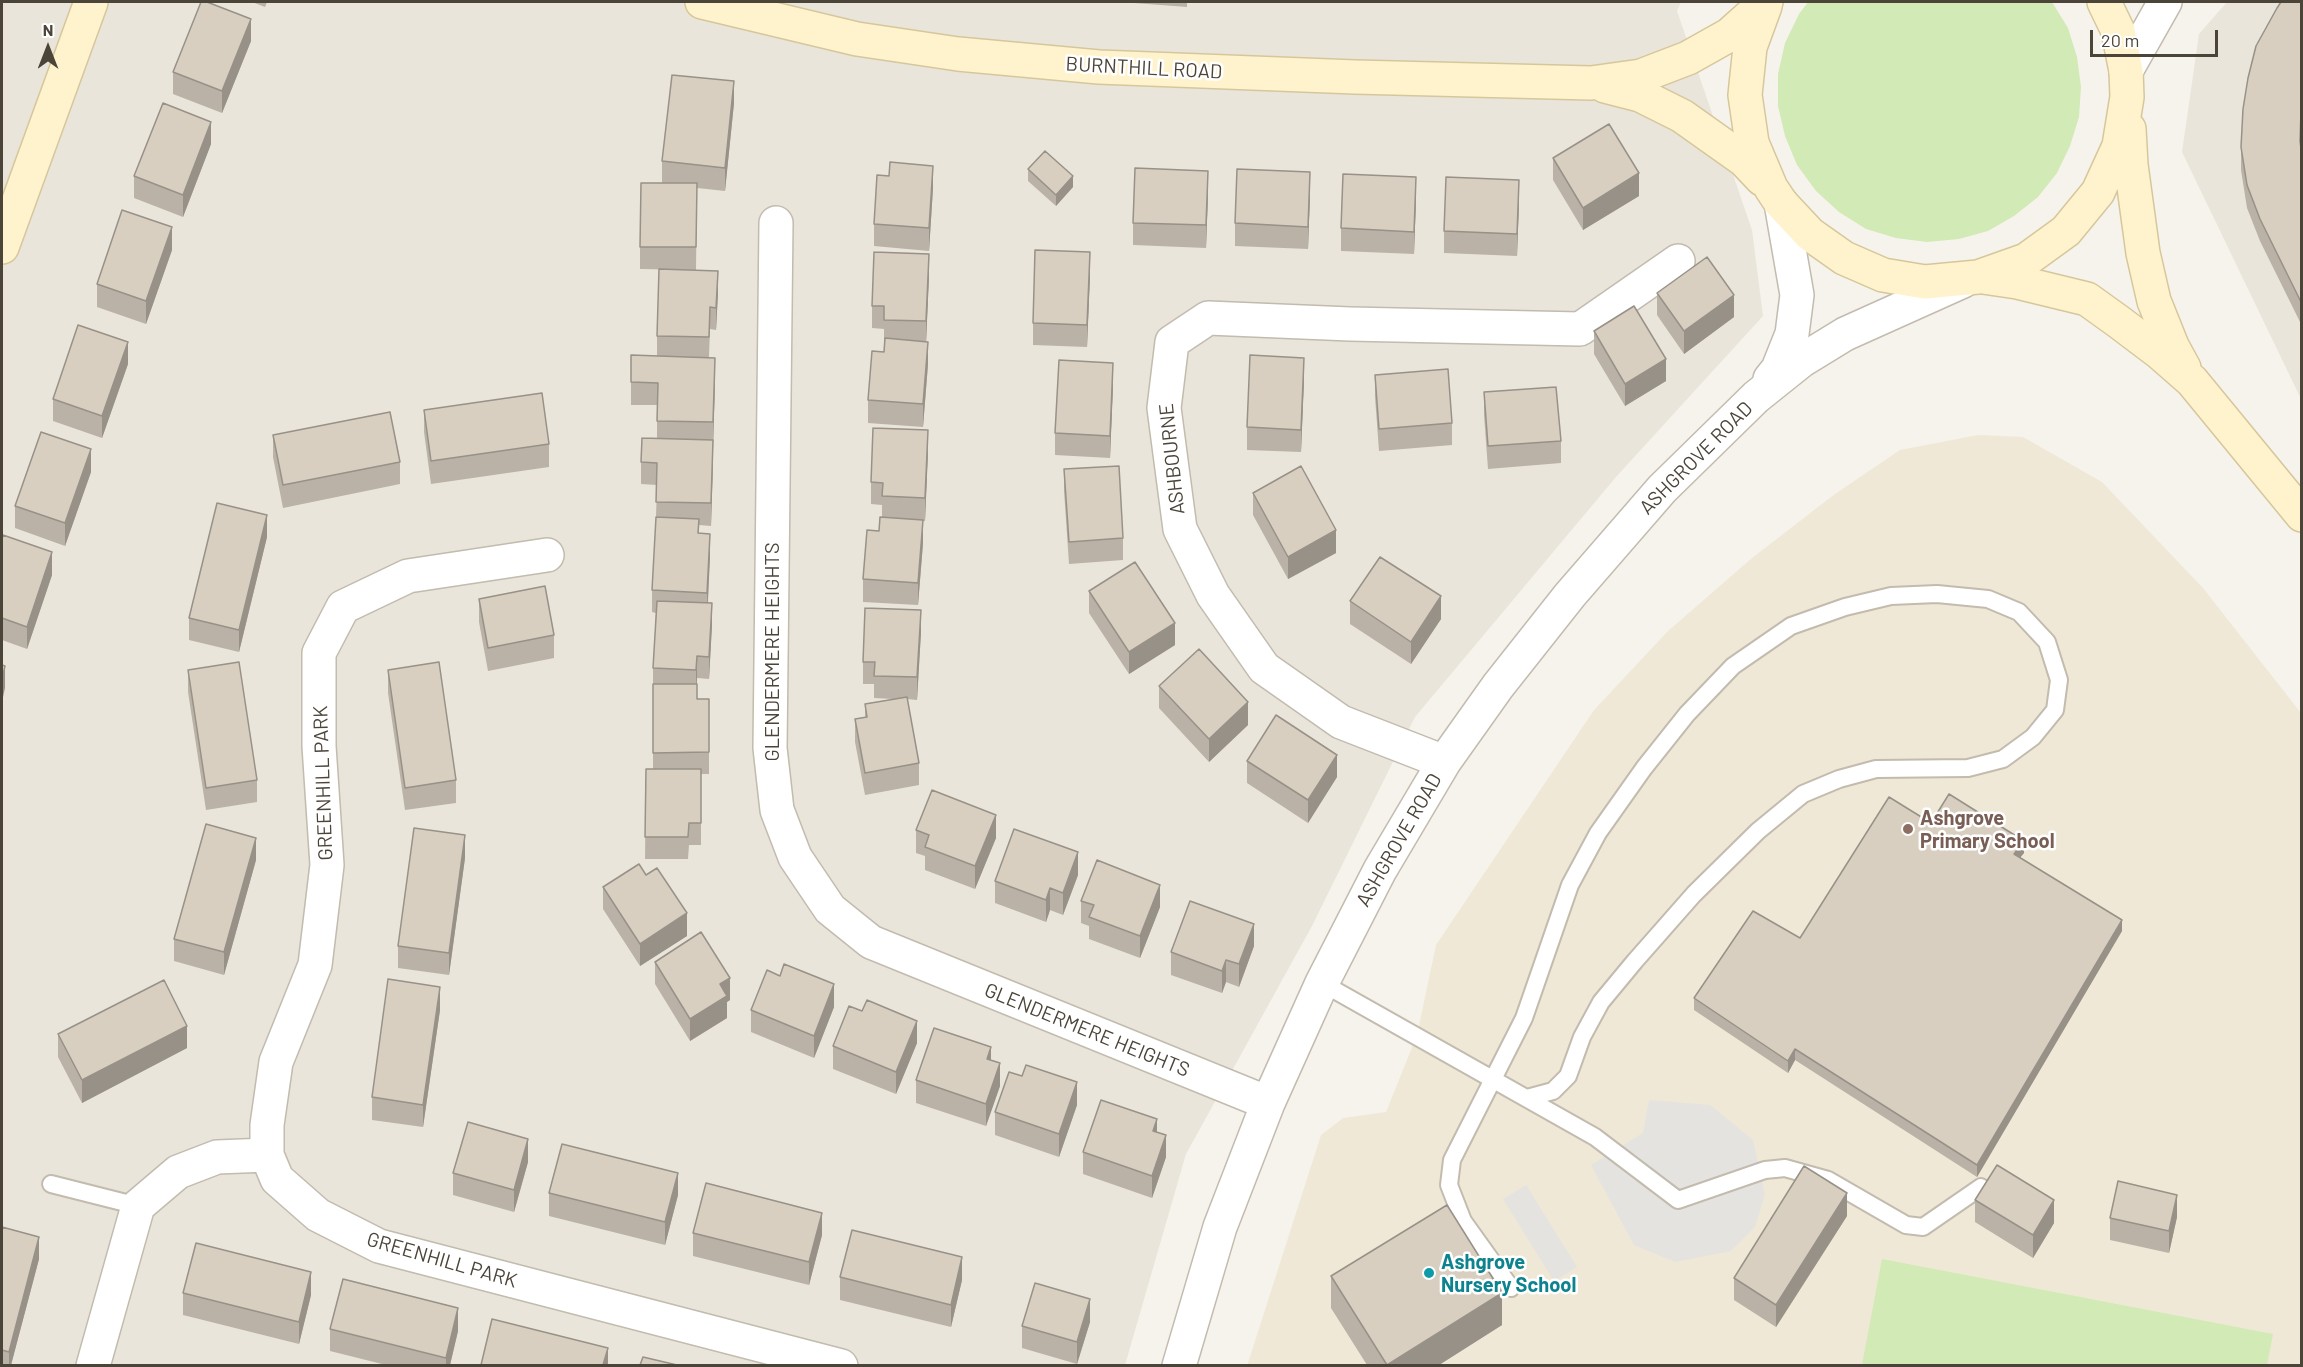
<!DOCTYPE html>
<html>
<head>
<meta charset="utf-8">
<style>
  body { margin:0 }
  #map { position:relative; width:2303px; height:1367px; overflow:hidden; background:#f6f3ec; font-family:Barlow,sans-serif }
  canvas { display:block }
  .frame { position:absolute; inset:0; border:3px solid #4b4439; pointer-events:none }
  .north { position:absolute; left:18px; top:18px; width:60px; height:60px; -webkit-text-stroke:4px #fff; paint-order:stroke; rotate:0deg; font-size:16px; font-weight:700; line-height:24px; text-align:center; color:#4b4439 }
  .north::after { content:''; display:block; margin:auto; width:21px; height:27px; background:#4b4439; clip-path:polygon(50% 0,100% 100%,50% 72%,0 100%) }
  .scale { position:absolute; left:2090px; top:30px; width:128px; height:27px; box-sizing:border-box; border:3px solid #4b4439; border-top:0; padding-left:8px; font-size:18px; line-height:21px; white-space:nowrap; color:#4b4439; -webkit-text-stroke:4px #fff; paint-order:stroke }
</style>
</head>
<body>
<div id="map">
<canvas width="2303" height="1367"></canvas>
<div class="frame"></div>
<div class="north">N</div>
<div class="scale">20 m</div>
</div>
<script>
const c = document.querySelector('canvas').getContext('2d');
c.lineJoin = 'round';
function fillPath(path, color) { c.fillStyle = color; c.fill(path, 'evenodd'); }
const shape = rows => new Path2D(rows.map(r => 'M' + r).join(''));
function strokePath(path, color, width, dash) { c.strokeStyle = color; c.lineWidth = width; c.lineCap = dash ? 'butt' : 'round'; c.setLineDash(dash || []); c.stroke(path); }
function write(font, color, halo, rows, align = 'center') {
  c.font = font + ' Barlow,sans-serif'; c.lineWidth = 5; c.setLineDash([]); c.textBaseline = 'middle'; c.strokeStyle = halo; c.fillStyle = color; for (const [text, x, y, turn = 0] of rows) {
    c.save(); c.translate(x, y); c.rotate((+turn || 0) * Math.PI / 180); c.textAlign = isNaN(turn) ? turn : align; if (halo) c.strokeText(text, 0, 0); c.fillText(text, 0, 0); c.restore();
  }
}
const residential = shape([
  [2,2,1681,2,1677,11,1752,230,1763,316,1616,477,1415,717,1312,926,1186,1154,1125,1365,2,1366],
  [2227,2,2301,2,2301,399,2182,152,2199,34]
]);
const education = shape([
  [1978,435,2023,437,2102,482,2203,588,2301,713,2301,1365,1247,1366,1321,1135,1343,1118,1386,1112,1417,1035,1436,945,1594,710,1668,631,1752,558,1835,494,1900,450]
]);
const green = shape([
  [1808,2,2052,2,2068,28,2077,57,2081,87,2079,117,2070,146,2057,173,2038,197,2014,216,1988,231,1959,239,1927,242,1896,238,1866,229,1839,212,1816,191,1797,165,1785,136,1778,106,1778,74,1785,43,1799,14],
  [1882,1259,2273,1334,2267,1365,1862,1365]
]);
const parking = shape([
  [1649,1100,1710,1105,1753,1140,1765,1195,1755,1227,1731,1251,1675,1262,1634,1245,1591,1165,1643,1133],
  [1526,1185,1577,1267,1554,1281,1503,1199]
]);
const lane = shape([
  [1322,983,1595,1137,1678,1200,1765,1170,1785,1168,1828,1180,1906,1225,1923,1227,1981,1187],
  [51,1184,138,1206],
  [1511,1288,1463,1221,1449,1185,1452,1160,1524,1018,1570,885,1598,833,1644,768,1687,714,1733,666,1791,626,1845,607,1891,596,1937,594,1988,599,2019,612,2047,642,2059,680,2055,710,2033,737,2003,759,1968,768,1876,769,1839,779,1803,794,1758,831,1694,894,1635,961,1601,1002,1582,1037,1568,1076,1553,1091,1527,1098]
]);
const street = shape([
  [2126,71,2165,2],
  [776,223,770,748,777,810,795,857,830,909,871,942,1268,1103],
  [1770,379,1778,369,1792,334,1797,295,1781,203],
  [547,555,408,576,343,607,319,653,319,746,327,865,315,965,276,1062,267,1125,267,1155,277,1179,318,1215,379,1246,841,1366],
  [1444,762,1341,722,1264,668,1213,595,1180,529,1164,408,1172,342,1208,318,1350,324,1580,329,1678,261],
  [93,1366,138,1206,178,1172,217,1157,267,1155],
  [1179,1366,1220,1227,1268,1103,1322,983,1380,870,1444,762,1498,686,1570,595,1662,489,1756,397,1801,361,1845,334,1963,281]
]);
const secondary = shape([
  [702,2,857,39,958,54,1099,67,1355,77,1591,83,1641,76,1688,58,1729,35,1766,2],
  [1765,6,1750,47,1745,95,1752,143,1771,188,1781,203,1810,234,1844,258,1883,275,1925,282,1978,277,2026,260,2066,231,2098,192,2119,146,2127,97,2126,71,2118,31,2104,2],
  [1605,86,1640,95,1682,116,1744,160,1762,179],
  [2129,129,2131,165,2143,253,2154,301,2172,346,2184,368],
  [2,247,91,2],
  [1983,277,2017,282,2087,299,2119,322,2160,353,2192,381,2302,515]
]);
const wall = shape([
  [252,2,267,2,265,7],
  [1134,2,1187,2,1187,7,1134,3],
  [251,41,222,113,173,94,173,72],
  [734,103,725,191,697,188,696,270,640,269,640,247,662,183,662,161],
  [2301,137,2301,324,2260,241,2247,208,2241,170,2241,147],
  [211,144,183,217,134,198,134,176],
  [1553,158,1639,196,1583,230,1553,180],
  [1028,169,1073,187,1056,206,1028,181],
  [889,176,933,188,929,251,874,246,874,224],
  [1208,194,1206,248,1133,245,1133,223],
  [1310,194,1308,249,1235,246,1235,223],
  [1416,199,1414,254,1341,251,1341,228],
  [1519,202,1517,256,1444,253,1444,231],
  [172,250,146,324,97,307,97,284],
  [1090,275,1087,347,1033,345,1033,323],
  [929,276,926,342,928,364,923,427,868,423,868,400,884,352,884,329,872,328,872,306],
  [718,293,716,330,710,329,709,357,715,380,711,526,699,525,699,533,710,556,708,603,712,625,709,679,697,678,697,699,709,699,709,774,701,774,701,845,689,845,688,859,645,859,646,769,653,769,653,668,656,613,652,612,652,590,656,517,657,485,641,484,641,462,657,438,657,405,631,405,631,382,657,356,657,336],
  [1657,293,1734,317,1684,354,1657,315],
  [1594,331,1666,381,1625,406,1594,354],
  [128,364,102,438,53,421,53,399],
  [1375,375,1452,423,1452,445,1379,451,1375,397],
  [1304,380,1301,452,1247,450,1247,427],
  [1113,386,1110,458,1055,455,1055,433],
  [1484,392,1561,441,1561,463,1488,469,1484,415],
  [424,410,549,444,549,467,431,484,424,432],
  [273,435,400,462,400,484,283,508,273,457],
  [928,452,925,521,923,521,923,543,918,605,863,602,863,579,879,531,882,518,882,505,871,504,871,482],
  [1064,469,1123,538,1123,560,1069,564,1064,491],
  [91,472,65,546,15,528,15,506],
  [1253,493,1336,553,1288,579,1253,515],
  [267,537,239,652,189,640,189,618],
  [2,539,52,575,27,649,2,640],
  [1089,591,1175,645,1129,674,1089,613],
  [479,599,554,635,554,658,488,671,479,622],
  [1350,601,1441,619,1411,664,1350,624],
  [921,632,917,700,907,699,919,763,919,785,865,795,855,742,855,719,865,718,865,704,893,699,874,698,874,684,863,684,863,662],
  [188,670,257,780,257,802,206,810,188,692],
  [388,670,456,780,456,803,405,810,388,693],
  [1159,686,1248,725,1209,762,1159,708],
  [1247,761,1337,777,1308,823,1247,783],
  [1931,823,2024,853,2020,857,2122,931,1977,1177,1795,1060,1788,1073,1694,1010,1694,998,1800,938],
  [916,830,996,838,975,889,925,870,925,856,916,853],
  [465,858,449,975,398,968,398,946],
  [256,860,224,975,174,961,174,939],
  [1078,875,1063,915,1050,910,1046,922,995,903,995,881],
  [603,887,687,936,640,966,603,909],
  [1081,901,1160,907,1140,958,1089,939,1089,926,1081,923],
  [1254,946,1239,987,1226,982,1222,993,1171,975,1171,952],
  [655,962,730,1000,727,1002,727,1018,690,1041,655,984],
  [834,1007,814,1058,751,1032,751,1010],
  [440,1010,423,1127,372,1120,372,1097],
  [58,1034,187,1048,82,1103,58,1057],
  [917,1043,896,1094,833,1069,833,1046],
  [991,1060,1000,1086,986,1126,916,1103,916,1080],
  [1077,1105,1059,1157,995,1135,995,1112],
  [1157,1132,1166,1157,1152,1198,1083,1174,1083,1152],
  [528,1162,514,1212,453,1195,453,1173],
  [549,1193,678,1195,665,1245,549,1216],
  [1975,1200,2054,1223,2033,1258,1975,1222],
  [1847,1216,1776,1327,1734,1300,1734,1278],
  [2177,1217,2169,1253,2110,1240,2110,1218],
  [2,1227,39,1259,11,1365,2,1365],
  [693,1233,822,1235,809,1285,693,1256],
  [1331,1276,1502,1325,1439,1365,1367,1365,1331,1308],
  [840,1277,962,1280,951,1327,840,1300],
  [183,1293,311,1295,299,1344,183,1315],
  [1090,1322,1077,1364,1022,1348,1022,1326],
  [330,1329,458,1331,450,1365,386,1365,330,1351]
]);
const shadedWall = shape([
  [251,19,251,41,222,113,222,91],
  [734,81,734,103,725,191,725,168],
  [211,122,211,144,183,217,183,195],
  [933,166,933,188,929,251,929,228],
  [1208,171,1208,194,1206,248,1206,225],
  [1310,172,1310,194,1308,249,1308,227],
  [1639,173,1639,196,1583,230,1583,208],
  [1073,176,1073,187,1056,206,1056,195],
  [1416,177,1416,199,1414,254,1414,232],
  [1519,180,1519,202,1517,256,1517,234],
  [172,227,172,250,146,324,146,301],
  [1090,252,1090,275,1087,347,1087,325],
  [929,254,929,276,926,344,926,321],
  [718,271,718,293,716,330,716,308],
  [1734,295,1734,317,1684,354,1684,331],
  [128,342,128,364,102,438,102,416],
  [928,342,928,364,923,427,923,404],
  [715,358,715,380,713,445,713,422],
  [1304,358,1304,380,1301,452,1301,430],
  [1666,359,1666,381,1625,406,1625,384],
  [1113,363,1113,386,1110,458,1110,436],
  [928,430,928,452,925,521,925,498],
  [713,440,713,462,711,526,711,503],
  [91,449,91,472,65,546,65,523],
  [267,515,267,537,239,652,239,630],
  [923,520,923,543,918,605,918,583],
  [1336,530,1336,553,1288,579,1288,557],
  [710,534,710,556,707,616,707,593],
  [52,552,52,575,27,649,27,627],
  [1441,596,1441,619,1411,664,1411,642],
  [712,603,712,625,709,679,709,657],
  [921,610,921,632,917,700,917,677],
  [1175,623,1175,645,1129,674,1129,652],
  [697,656,697,678,696,693,696,670],
  [5,666,5,688,2,702,2,679],
  [1248,702,1248,725,1209,762,1209,739],
  [1337,755,1337,777,1308,823,1308,800],
  [996,815,996,838,975,889,975,866],
  [465,835,465,858,449,975,449,953],
  [256,838,256,860,224,975,224,952],
  [2024,841,2024,853,2014,865,2014,854],
  [1078,852,1078,875,1063,915,1063,893],
  [1160,885,1160,907,1140,958,1140,936],
  [1050,888,1050,910,1046,922,1046,900],
  [687,913,687,936,640,966,640,944],
  [2122,920,2122,931,1977,1177,1977,1165],
  [1254,924,1254,946,1239,987,1239,964],
  [1226,960,1226,982,1222,993,1222,971],
  [730,978,730,1000,727,1002,727,1018,690,1041,690,1019,720,984],
  [834,984,834,1007,814,1058,814,1036],
  [440,987,440,1010,423,1127,423,1105],
  [917,1021,917,1043,896,1094,896,1072],
  [187,1026,187,1048,82,1103,82,1080],
  [991,1047,991,1069,987,1059],
  [1795,1049,1795,1060,1788,1073,1788,1061],
  [1000,1063,1000,1086,986,1126,986,1104],
  [1077,1082,1077,1105,1059,1157,1059,1134],
  [1157,1119,1157,1142,1153,1131],
  [1166,1135,1166,1157,1152,1198,1152,1176],
  [528,1139,528,1162,514,1212,514,1190],
  [678,1173,678,1195,665,1245,665,1222],
  [1847,1193,1847,1216,1776,1327,1776,1305],
  [2177,1195,2177,1217,2169,1253,2169,1231],
  [2054,1200,2054,1223,2033,1258,2033,1235],
  [822,1213,822,1235,809,1285,809,1262],
  [39,1237,39,1259,11,1365,9,1365,9,1352],
  [962,1257,962,1280,951,1327,951,1305],
  [311,1272,311,1295,299,1344,299,1322],
  [1502,1293,1502,1325,1439,1365,1388,1365],
  [1090,1299,1090,1322,1077,1364,1077,1342],
  [458,1308,458,1331,450,1365,446,1365,446,1358],
  [608,1348,608,1365,603,1365]
]);
const building = shape([
  [201,2,207,2,251,19,222,91,173,72,201,2],
  [2281,2,2301,2,2301,111,2300,141,2301,149,2301,302,2260,219,2247,185,2241,147,2243,109,2248,78,2256,46,2277,8,2281,2],
  [672,75,734,81,725,168,662,161,672,75],
  [163,103,211,122,183,195,134,176,163,103],
  [1609,124,1639,173,1583,208,1553,158,1609,124],
  [1045,151,1073,176,1056,195,1028,169,1045,151],
  [890,162,933,166,929,228,874,224,877,175,889,176,890,162],
  [1135,168,1208,171,1206,225,1133,223,1135,168],
  [1237,169,1310,172,1308,227,1235,223,1237,169],
  [1343,174,1416,177,1414,232,1341,228,1343,174],
  [1446,177,1519,180,1517,234,1444,231,1446,177],
  [641,183,697,183,696,247,640,247,641,183],
  [122,210,172,227,146,301,97,284,122,210],
  [1035,250,1090,252,1087,325,1033,323,1035,250],
  [874,252,929,254,926,321,884,320,884,306,872,306,874,252],
  [1707,257,1734,295,1684,331,1657,293,1707,257],
  [659,269,718,271,716,308,710,307,709,337,657,336,659,269],
  [1634,306,1666,359,1625,384,1594,331,1634,306],
  [78,325,128,342,102,416,53,399,78,325],
  [885,338,928,342,923,404,868,400,872,351,884,352,885,338],
  [631,355,715,358,713,422,657,421,658,383,631,382,631,355],
  [1250,355,1304,358,1301,430,1247,427,1250,355],
  [1059,360,1113,363,1110,436,1055,433,1059,360],
  [1448,369,1452,423,1379,429,1375,375,1448,369],
  [1556,387,1561,441,1488,446,1484,392,1556,387],
  [542,393,549,444,431,461,424,410,542,393],
  [390,412,400,462,283,485,273,435,390,412],
  [873,428,928,430,925,498,882,496,883,483,871,482,873,428],
  [41,432,91,449,65,523,15,506,41,432],
  [642,438,713,440,711,503,656,502,657,463,641,462,642,438],
  [1119,466,1123,538,1069,542,1064,469,1119,466],
  [1301,466,1336,530,1288,557,1253,493,1301,466],
  [217,503,267,515,239,630,189,618,217,503],
  [656,517,699,519,698,533,710,534,707,593,652,590,656,517],
  [880,517,923,520,918,583,863,579,867,530,879,531,880,517],
  [3,535,52,552,27,627,2,618,2,539,3,535],
  [1380,557,1441,596,1411,642,1350,601,1380,557],
  [1135,562,1175,623,1129,652,1089,591,1135,562],
  [545,586,554,635,488,648,479,599,545,586],
  [657,601,712,603,709,657,697,656,696,670,653,668,657,601],
  [865,608,921,610,917,677,874,676,875,662,863,662,865,608],
  [1199,649,1248,702,1209,739,1159,686,1199,649],
  [239,662,257,780,206,788,188,670,239,662],
  [439,662,456,780,405,788,388,670,439,662],
  [2,665,5,666,2,679,2,665],
  [653,684,697,684,697,699,709,699,709,752,653,753,653,684],
  [907,697,919,763,865,773,855,719,867,717,865,704,907,697],
  [1276,715,1337,755,1308,800,1247,761,1276,715],
  [646,769,701,769,701,823,689,823,688,837,645,837,646,769],
  [932,790,996,815,975,866,925,847,929,835,916,830,932,790],
  [1949,794,2024,841,2014,854,2122,920,1977,1165,1795,1049,1788,1061,1694,998,1753,911,1800,938,1889,797,1931,823,1949,794],
  [206,824,256,838,224,952,174,939,206,824],
  [414,828,465,835,449,953,398,946,414,828],
  [1014,829,1078,852,1063,893,1050,888,1046,900,995,881,1014,829],
  [1097,860,1160,885,1140,936,1089,917,1094,905,1081,901,1097,860],
  [639,864,646,875,657,868,687,913,640,944,603,887,639,864],
  [1190,901,1254,924,1239,964,1226,960,1222,971,1171,952,1190,901],
  [701,932,730,978,720,984,727,996,690,1019,655,962,701,932],
  [784,964,834,984,814,1036,751,1010,767,970,780,976,784,964],
  [388,979,440,987,423,1105,372,1097,388,979],
  [164,980,187,1026,82,1080,58,1034,164,980],
  [867,1000,917,1021,896,1072,833,1046,849,1006,862,1011,867,1000],
  [934,1028,991,1047,987,1059,1000,1063,986,1104,916,1080,934,1028],
  [1026,1065,1077,1082,1059,1134,995,1112,1009,1072,1022,1076,1026,1065],
  [1101,1100,1157,1119,1153,1131,1166,1135,1152,1176,1083,1152,1101,1100],
  [468,1122,528,1139,514,1190,453,1173,468,1122],
  [562,1144,678,1173,665,1222,549,1193,562,1144],
  [1997,1165,2054,1200,2033,1235,1975,1200,1997,1165],
  [1804,1166,1847,1193,1776,1305,1734,1278,1804,1166],
  [2118,1181,2177,1195,2169,1231,2110,1218,2118,1181],
  [706,1183,822,1213,809,1262,693,1233,706,1183],
  [1447,1205,1502,1293,1387,1365,1331,1276,1447,1205],
  [2,1227,39,1237,9,1352,2,1350,2,1227],
  [852,1230,962,1257,951,1305,840,1277,852,1230],
  [196,1243,311,1272,299,1322,183,1293,196,1243],
  [343,1279,458,1308,446,1358,330,1329,343,1279],
  [1035,1283,1090,1299,1077,1342,1022,1326,1035,1283],
  [492,1319,608,1348,603,1365,481,1365,492,1319],
  [643,1357,677,1365,640,1365,643,1357]
]);
const markers = [
  [1908,829,6,"#8d6e63"],
  [1429,1273,6,"#0f9aa8"]
];
const streetNames = [
  ["BURNTHILL ROAD",1144,68,3],
  ["ASHGROVE ROAD",1696,458,-45],
  ["ASHBOURNE",1172,459,-96],
  ["GLENDERMERE HEIGHTS",772,652,-90],
  ["GREENHILL PARK",323,783,-92],
  ["ASHGROVE ROAD",1399,840,-60],
  ["GLENDERMERE HEIGHTS",1087,1030,22],
  ["GREENHILL PARK",442,1260,16]
];
const educationNames = [
  ["Ashgrove",1920,818],
  ["Primary School",1920,841]
];
const cultureNames = [
  ["Ashgrove",1441,1262],
  ["Nursery School",1441,1285]
];
fillPath(residential, '#eae5da');
fillPath(education, '#efe8d6');
fillPath(green, '#d2eab5');
fillPath(parking, '#e5e3e0');
strokePath(lane, '#c2bbae', 20);
strokePath(street, '#c2bbae', 36);
strokePath(secondary, '#d6c79b', 36);
strokePath(lane, '#fff', 16);
strokePath(street, '#fff', 33);
strokePath(secondary, '#fff3cd', 33);
fillPath(wall, '#bab2a6');
fillPath(shadedWall, '#979187');
fillPath(building, '#d8cfc1');
strokePath(building, '#979187', 1.5);
for (const [x, y, r, color] of markers) { const dot = new Path2D(); dot.arc(x, y, r, 0, 2 * Math.PI); c.fillStyle = color; c.fill(dot); strokePath(dot, '#fff', 2); }
write('20px', '#4b4439', '#fff', streetNames);
write('bold 20px', '#785e54', '#fff', educationNames, 'left');
write('bold 20px', '#0d838f', '#fff', cultureNames, 'left');
</script>
</body>
</html>
